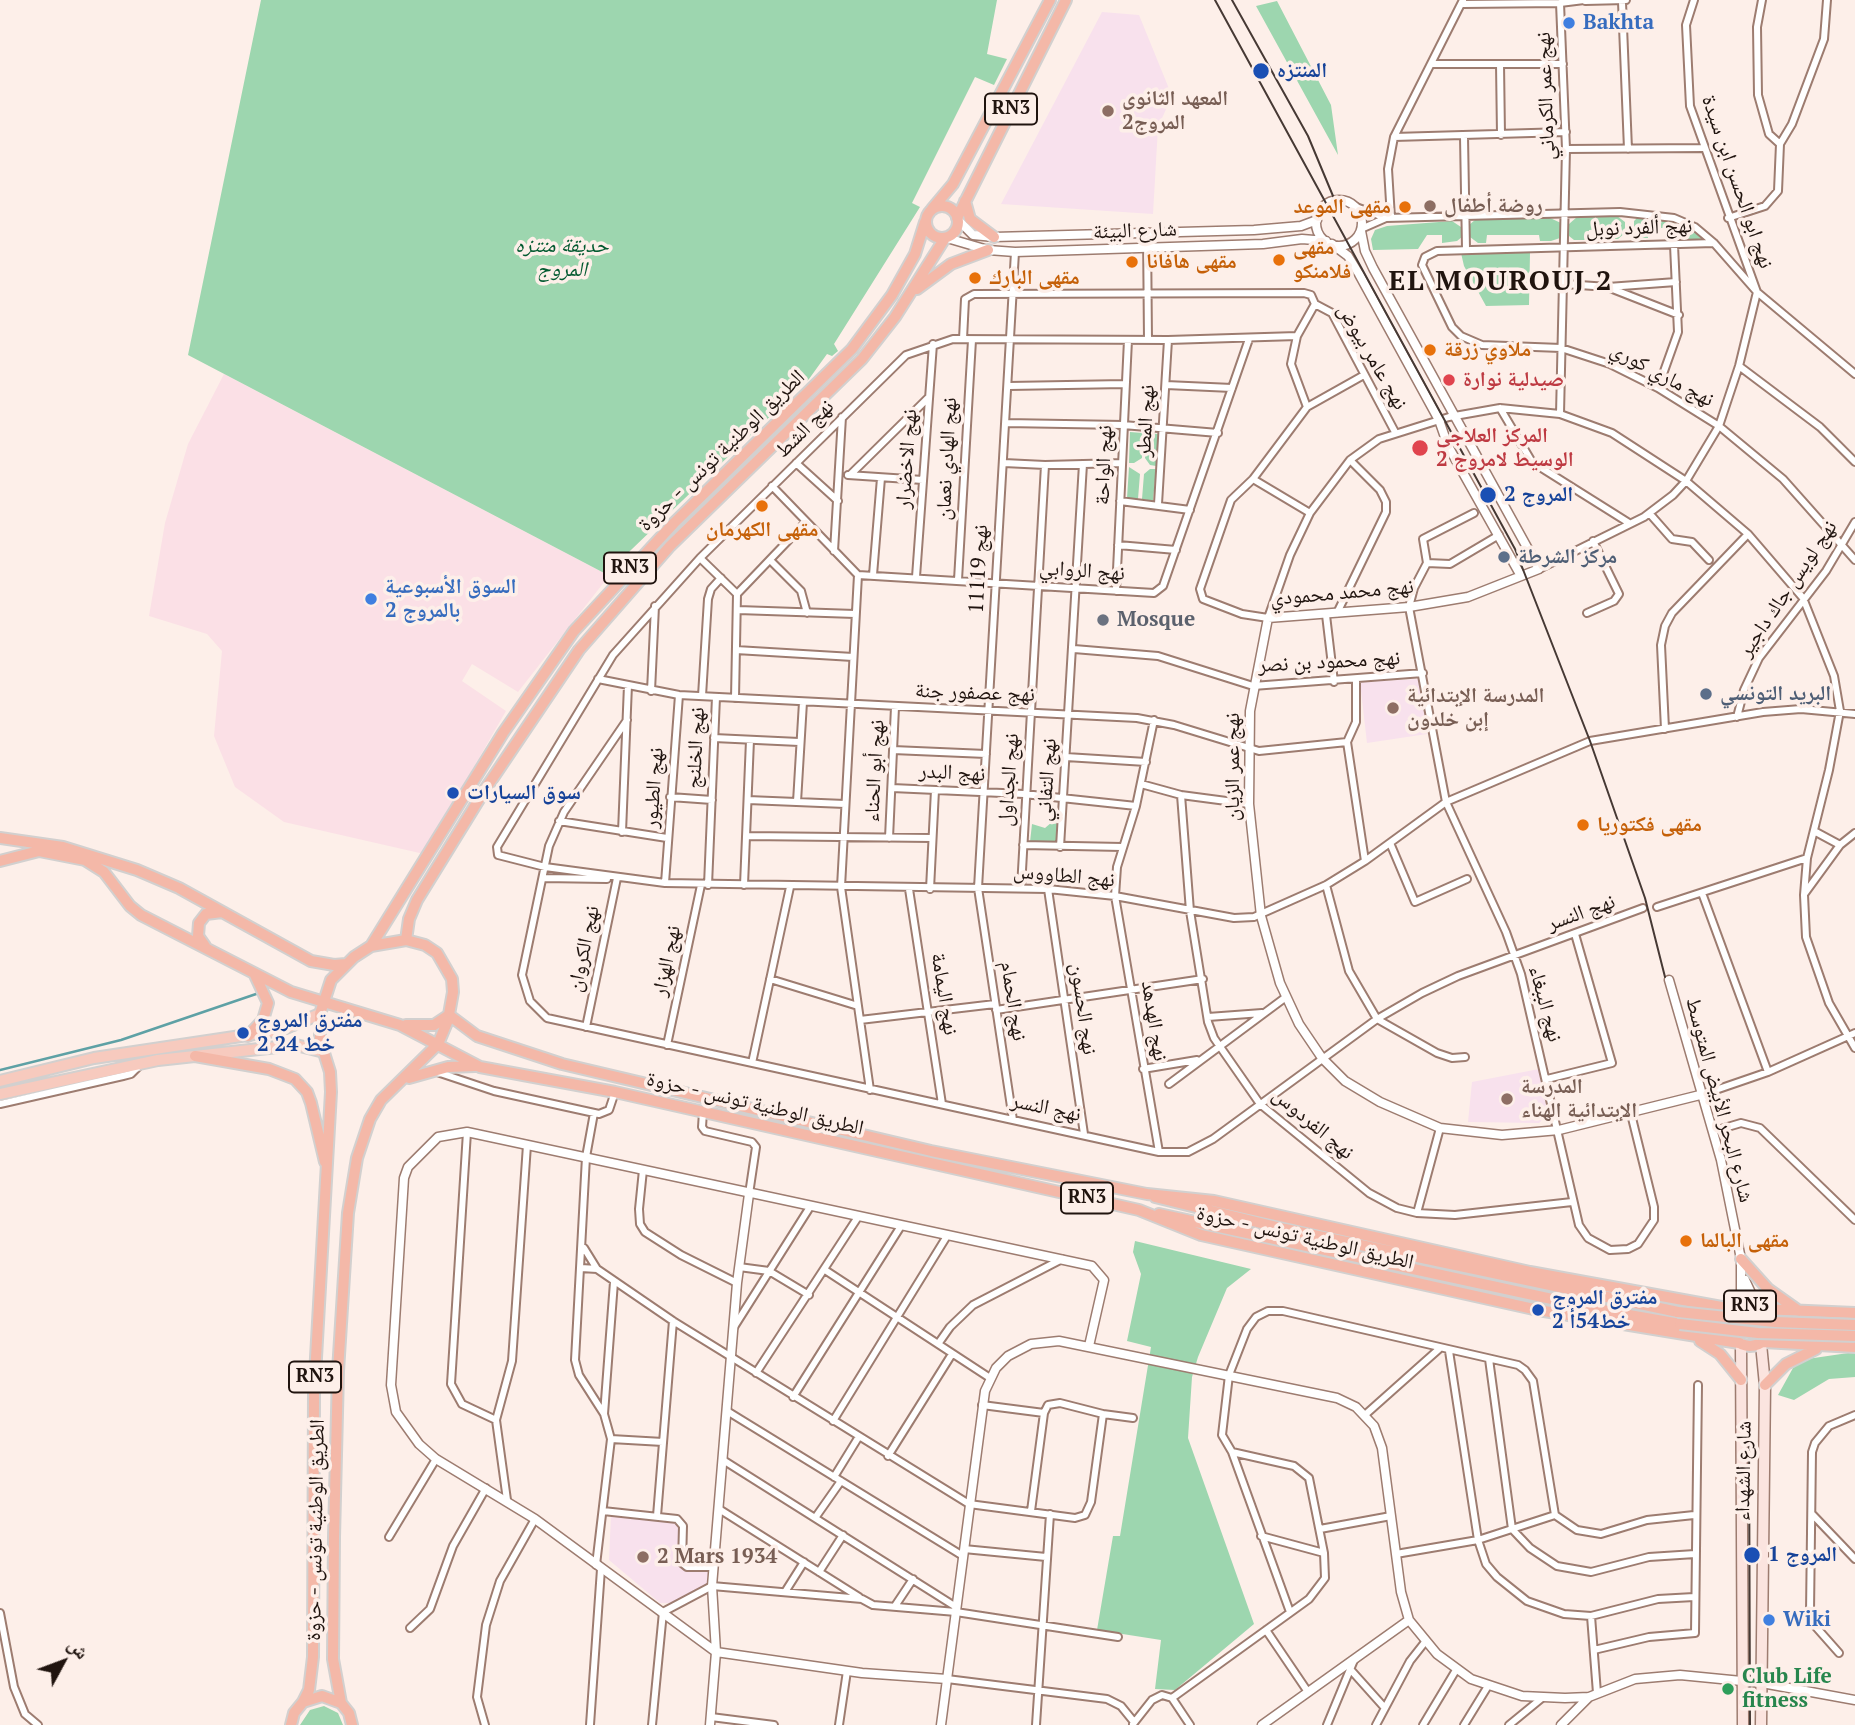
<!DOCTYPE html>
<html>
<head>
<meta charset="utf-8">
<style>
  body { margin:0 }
  #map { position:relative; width:1855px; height:1725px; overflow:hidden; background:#fdefe9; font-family:"PT Serif","Noto Naskh Arabic",serif }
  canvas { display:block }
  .north { position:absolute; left:28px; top:1627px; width:70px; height:70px; -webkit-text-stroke:5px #fdefe9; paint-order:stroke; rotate:49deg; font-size:19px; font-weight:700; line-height:28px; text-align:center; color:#20140f }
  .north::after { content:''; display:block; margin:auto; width:24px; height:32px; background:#20140f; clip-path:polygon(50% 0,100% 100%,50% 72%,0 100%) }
</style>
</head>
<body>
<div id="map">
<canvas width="1855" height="1725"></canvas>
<div class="north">ش</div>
</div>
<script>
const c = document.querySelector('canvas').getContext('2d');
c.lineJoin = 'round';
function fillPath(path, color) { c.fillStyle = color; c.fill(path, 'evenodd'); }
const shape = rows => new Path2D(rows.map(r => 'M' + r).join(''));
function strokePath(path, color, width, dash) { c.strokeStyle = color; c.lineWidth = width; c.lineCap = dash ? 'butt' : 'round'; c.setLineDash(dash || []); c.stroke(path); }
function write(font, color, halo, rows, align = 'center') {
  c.font = font + ' "PT Serif","Noto Naskh Arabic",serif'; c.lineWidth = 7; c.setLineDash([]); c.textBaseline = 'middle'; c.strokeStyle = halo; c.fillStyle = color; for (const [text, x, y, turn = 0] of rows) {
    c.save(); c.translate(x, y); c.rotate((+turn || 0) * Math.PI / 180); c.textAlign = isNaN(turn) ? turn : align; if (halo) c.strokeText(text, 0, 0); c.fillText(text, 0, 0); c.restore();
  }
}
const commercial = shape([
  [224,374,606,574,605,581,518,692,472,664,462,681,506,711,424,854,284,822,235,787,214,736,222,651,207,634,149,616,165,523,188,444]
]);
const education = shape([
  [1102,12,1139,15,1172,96,1158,127,1153,214,1001,204],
  [1419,679,1427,734,1367,743,1360,682],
  [1539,1069,1548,1115,1539,1123,1468,1122,1472,1082],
  [611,1515,676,1522,680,1525,677,1561,682,1568,711,1570,709,1583,671,1603,660,1603,609,1560]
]);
const green = shape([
  [261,0,997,0,987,54,1007,59,994,85,975,77,912,203,920,207,834,344,838,351,832,356,827,354,809,379,606,574,188,355],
  [1277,1,1331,105,1338,155,1256,6],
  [1617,216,1625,222,1625,233,1618,239,1610,239,1608,229,1589,230,1589,240,1574,240,1569,236,1569,224,1577,217],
  [1639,216,1664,218,1681,224,1705,240,1680,241,1679,228,1648,228,1648,238,1641,238,1634,232,1634,221],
  [1550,218,1561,223,1560,238,1551,241,1540,241,1539,235,1487,235,1486,243,1478,243,1470,237,1469,225,1475,220],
  [1452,221,1461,227,1462,237,1457,241,1442,243,1442,235,1427,235,1418,249,1373,250,1371,239,1375,230,1387,226],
  [1461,253,1530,253,1529,305,1486,306,1464,266],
  [1130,432,1143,433,1142,458,1134,463,1129,463],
  [1147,433,1158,434,1156,466,1150,465,1145,458],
  [1129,467,1140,474,1138,499,1127,498],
  [1150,469,1156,469,1153,501,1142,499,1144,474],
  [1052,822,1057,824,1057,844,1030,842,1032,824,1045,828],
  [1135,1241,1251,1269,1227,1288,1198,1357,1192,1377,1188,1438,1254,1624,1175,1690,1155,1689,1161,1640,1097,1630,1113,1536,1120,1536,1151,1347,1127,1341,1141,1274,1133,1252],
  [1855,1352,1855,1377,1829,1379,1794,1400,1778,1395,1793,1368,1807,1359],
  [324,1706,338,1713,343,1725,300,1725,310,1710]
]);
const stream = shape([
  [0,1070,121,1040,259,993]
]);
const minor = shape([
  [1762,0,1757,27,1758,95,1769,134,1780,144],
  [1585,1,1626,0],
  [1622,2,1628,149],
  [1463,4,1560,3],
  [1432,64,1563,64],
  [1500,64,1501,135],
  [1394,137,1566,132],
  [1464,137,1466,249],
  [1566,149,1703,148],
  [1356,207,1386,218,1361,229],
  [1386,218,1620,212,1674,218,1695,227,1714,243,1757,292,1855,374],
  [1391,218,1388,169,1394,137,1463,0],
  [1728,218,1765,206,1778,191,1780,144,1792,124,1824,39,1827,0],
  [1147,232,1148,340],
  [1714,243,1437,251,1425,257,1422,265,1452,327,1461,336,1482,345,1561,348,1610,364,1658,388,1719,426,1783,479,1855,560],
  [1565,284,1608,287,1676,282],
  [1610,288,1679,315],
  [1315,304,1332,313,1395,432],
  [1297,336,1168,340,953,339,906,355,700,558,613,655,497,847,498,855,545,867,665,883,1048,889,1115,896,1234,918,1254,917,1326,885,1365,861,1446,802,1590,741,1763,712,1801,709,1855,714],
  [963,339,965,299,974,294,1304,293,1311,295,1315,304],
  [1739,366,1820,427,1855,462],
  [1364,375,1307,407,1253,479,1231,500,1200,589,1203,599,1242,614,1268,618,1290,555,1310,513,1350,460,1379,439,1449,417,1500,408,1560,414,1612,433,1686,481,1748,534,1803,598,1834,676,1840,711,1829,770,1807,858,1804,895,1806,937,1829,1003,1855,1048],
  [1166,385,1232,388],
  [1009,386,1125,384],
  [1658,388,1678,332,1674,245],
  [1307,407,1291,364,1297,336,1315,304],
  [1500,408,1532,462,1629,523],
  [1560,414,1566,149,1560,3,1584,0],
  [1006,423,1123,425,1218,433],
  [796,463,838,501],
  [1004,463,1045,465,1122,463],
  [848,475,923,480],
  [850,475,928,398],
  [1253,479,1310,513],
  [772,486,858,575,1154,593,1163,586,1249,339],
  [1120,501,1190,510],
  [1158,504,1168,340],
  [1474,513,1423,539,1427,563,1414,588,1409,607,1446,802,1506,932,1521,974,1579,1225,1588,1238,1610,1250,1628,1249,1638,1244,1654,1220,1654,1207,1631,1114],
  [1650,514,1672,539,1692,542,1709,560],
  [1118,545,1176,550],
  [834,551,842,417],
  [700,558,737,594],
  [770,560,801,591,807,613],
  [1427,563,1450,564,1499,535],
  [1539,569,1644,517,1673,495,1686,481,1719,426,1739,366,1757,292,1690,106,1686,25,1694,0],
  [858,575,841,887,870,1090],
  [873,575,881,478],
  [916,577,933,344],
  [958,580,972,340],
  [1116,591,1128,340],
  [738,610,855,614],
  [1337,613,1386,512,1386,502,1380,490,1350,460],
  [1587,613,1614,601,1619,594,1593,541],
  [1326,615,1334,682],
  [1074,649,1158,656,1253,686,1423,673],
  [736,650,853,657],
  [598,679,679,695,1137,718,1174,725,1259,751,1347,742],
  [1356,680,1356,722,1347,742,1365,861],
  [651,691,655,606],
  [702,696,708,599,711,589,721,578],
  [735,698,737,594,805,523],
  [1737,717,1744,690,1759,658,1826,571,1855,522],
  [627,720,564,812,549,846,522,975,530,1001,547,1018,1159,1152,1188,1152,1213,1139,1377,1019,1422,993,1458,976,1643,908],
  [1154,720,1136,806,1117,867,1115,896,1159,1152],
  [1665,729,1661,645,1665,626,1672,613,1748,534],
  [714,738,799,742],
  [893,750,986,754],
  [1066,757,1146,762],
  [1141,784,1181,795,1249,804],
  [892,788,1024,794,1136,806],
  [1181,795,1190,911,1208,1022,1214,1038,1260,1104,1369,1193,1397,1208,1417,1213,1455,1215,1572,1202],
  [670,797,712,800],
  [748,800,845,804],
  [797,802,803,702],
  [559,821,667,838],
  [1814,831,1840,845],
  [622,832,628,685],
  [746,836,932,838],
  [889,838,895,707],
  [1390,843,1415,902,1467,879],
  [1023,845,1122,847],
  [1060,847,1083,464],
  [543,878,607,879],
  [665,883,679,695],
  [708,885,716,697],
  [744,885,750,740],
  [1326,885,1349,971,1377,1019,1437,1053,1452,1058,1465,1057],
  [1021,888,1045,465],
  [909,889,942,1104],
  [930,889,935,790],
  [1048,889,1084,1134],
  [1702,893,1768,1072],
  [1805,893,1840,845,1855,833],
  [1657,907,1807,858],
  [770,979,858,1006],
  [996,1010,1203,979],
  [1208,1017,1262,1013],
  [860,1020,995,1004],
  [586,1027,617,878],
  [667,1045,701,885],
  [752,1063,790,887],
  [1143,1069,1197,1060],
  [437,1072,494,1091,599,1114,609,1110,615,1092],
  [1547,1079,1612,1063,1575,934],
  [1169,1084,1286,997],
  [1704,1094,1768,1072,1855,1033],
  [0,1104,123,1076,131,1074,141,1064],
  [703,1112,702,1127,705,1131,752,1142,756,1147,749,1194],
  [594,1113,586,1157,575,1360,579,1375,604,1414],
  [1013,1120,978,888,1015,252],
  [1714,1131,1741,1123,1760,1128,1855,1220],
  [467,1132,451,1384,462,1404,496,1420],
  [643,1170,639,1209,640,1224,645,1232,681,1255,737,1283],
  [1417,1213,1440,1128],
  [584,1248,597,1269],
  [739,1267,769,1271,809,1295],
  [581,1268,597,1269,673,1321,969,1504,1075,1518,1085,1515,1091,1502,1103,1414],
  [825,1270,990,1378],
  [734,1327,810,1207],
  [938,1344,950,1327,973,1305,1062,1259],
  [1449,1351,1478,1540,1486,1564,1497,1577,1527,1601,1564,1614,1591,1616,1658,1599,1694,1597],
  [1489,1359,1512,1529,1530,1548,1557,1566,1591,1572,1649,1557,1695,1554],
  [756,1373,858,1217],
  [793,1397,901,1226],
  [982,1405,1044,1413],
  [727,1411,963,1556],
  [1366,1414,1439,1349],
  [833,1421,947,1236],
  [611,1439,663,1442],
  [888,1456,952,1354],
  [723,1460,956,1607],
  [834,1477,858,1438],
  [507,1500,496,1420,512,1361,527,1145],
  [719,1509,859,1597],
  [603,1511,677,1519,683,1526,682,1563,687,1567,714,1567],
  [1031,1511,1044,1413,1048,1405,1060,1403,1103,1414,1133,1418],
  [1812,1514,1855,1559],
  [657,1516,673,1321],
  [815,1518,841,1481],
  [1320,1529,1391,1516],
  [1261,1536,1324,1553],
  [389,1537,436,1459],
  [964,1549,1046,1557],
  [1396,1554,1478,1540,1555,1515],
  [596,1565,611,1439,604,1414,614,1282],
  [819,1572,843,1535],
  [785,1592,804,1562],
  [895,1606,913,1579],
  [1290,1612,1232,1452,1222,1435,1229,1375,1247,1329,1256,1317,1268,1311,1283,1311,1518,1365,1525,1370,1533,1381,1555,1515,1577,1530,1601,1534,1647,1520,1694,1515],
  [0,1613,14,1687,25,1714,38,1725],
  [1591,1616,1597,1693],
  [410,1628,430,1609,453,1546,486,1488],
  [1266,1630,1308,1692],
  [1594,1650,1649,1637,1695,1633,1698,1385],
  [1839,1653,1816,1627,1810,1612,1812,1452,1815,1443,1829,1426,1855,1415],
  [1350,1669,1384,1707],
  [947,1679,1107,1699,1121,1706,1134,1722],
  [1172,1698,1309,1599,1325,1578,1324,1553,1309,1478,1294,1466,1232,1452],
  [711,1717,774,1725],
  [1133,1724,1152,1700,1162,1695,1172,1698,1190,1725],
  [485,1725,477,1697,486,1625,500,1581,535,1519],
  [590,1725,601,1569],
  [652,1725,663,1612,712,1586,862,1599,873,1605,956,1612,1118,1637],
  [839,1725,847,1671],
  [1036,1725,1050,1514],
  [1327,1725,1354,1660],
  [1376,1725,1410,1661,1425,1642],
  [1423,1725,1456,1670],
  [1464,1725,1488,1686],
  [1509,1725,1542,1698]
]);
const tertiary = shape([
  '1316 223a23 23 0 1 1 46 0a23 23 0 1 1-46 0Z',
  [958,220,973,235,994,237,1254,230,1301,226,1317,220],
  [1361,231,1365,251,1373,268,1539,569,1468,597,1409,607,1268,618,1250,711,1249,804,1261,916,1280,983,1299,1024,1322,1058,1345,1081,1380,1102,1440,1128,1502,1135,1559,1130,1704,1094],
  [947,238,988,250,1015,252,1263,244,1302,239,1326,241],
  [1332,244,1348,256,1359,274,1439,420,1448,446,1521,576],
  [1669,980,1721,1160,1741,1259,1741,1308],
  [1745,1280,1758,1308],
  [947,1679,862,1673,716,1652,535,1519,436,1459,419,1444,396,1412,391,1385,404,1178,408,1167,438,1137,467,1132,1092,1266,1104,1280,1089,1346],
  [710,1725,716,1652,712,1586,737,1283,749,1194],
  [941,1725,985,1391,996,1368,1008,1356,1031,1344,1059,1341,1337,1398,1356,1407,1374,1426,1382,1448,1401,1592,1409,1620,1437,1654,1471,1679,1522,1696,1565,1698,1589,1697,1635,1679,1680,1675,1762,1683,1855,1700],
  [1262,1725,1409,1620],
  [1561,1725,1589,1697]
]);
const secondary = shape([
  [1741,1344,1743,1725],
  [1761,1725,1765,1385,1761,1344]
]);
const primary = shape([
  [0,1081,94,1058,281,1030,320,1014],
  [0,1094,158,1060,296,1045,324,1052]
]);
const trunk = shape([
  [965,201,970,219,994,237],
  '926 222a16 16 0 1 1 32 0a16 16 0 1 1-32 0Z',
  [932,209,953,184,1050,0],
  [957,218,1066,0],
  [917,289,951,264,988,250],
  [0,838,63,847,137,870,179,888,311,961,334,965,346,964],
  [0,861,39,851,85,860,104,872,130,906,141,915,291,992,400,1025,480,1067,615,1092,1139,1210,1201,1235,1538,1310,1739,1343],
  [406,940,409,919,417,900,486,788,579,650,670,546,862,359,895,317,945,238],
  [205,946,198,936,199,923,206,914,222,912],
  [371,946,503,733,574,631,674,523,852,349,892,295,915,254,925,222],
  [449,1015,477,1036,562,1064,931,1151,1147,1194,1214,1201,1530,1272,1738,1310],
  [406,1025,434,1025,449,1015],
  [248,1036,263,1020,268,1003,254,973],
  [195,1056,269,1069,295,1079,307,1092,311,1103,325,1162],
  [409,1078,448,1067,475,1066],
  [1155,1197,1285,1229,1678,1312],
  [1159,1214,1612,1312,1680,1324],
  [1741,1259,1768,1289,1799,1311],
  '1730 1326a20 20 0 1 1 40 0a20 20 0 1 1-40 0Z',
  [1761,1309,1855,1313],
  [1700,1341,1720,1354,1741,1380],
  [1763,1342,1855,1347],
  [1765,1385,1786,1364,1816,1349],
  [303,1702,309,1690,313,1657,314,1393,331,1092,330,1072,320,1040,320,1014,331,980,354,957,371,946,406,940,425,945,437,953,452,979,453,992,448,1020,438,1044,381,1100,370,1119,357,1158,348,1213,338,1371,334,1537,333,1659,341,1703],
  [291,1725,294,1713,303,1702,322,1696,341,1703,349,1713,352,1725]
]);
const tram = shape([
  [1215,0,1515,549,1590,741,1645,898,1665,977],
  [1232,0,1308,136,1338,208],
  [1749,1424,1750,1725]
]);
const trunkBridge = shape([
  [1678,1312,1775,1322,1855,1325],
  [1680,1324,1758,1333,1855,1336]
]);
const markers = [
  [1569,23,7,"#3f7fe0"],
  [1261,71,9,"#1a4fb4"],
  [1108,111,7,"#8d6e63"],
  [1430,206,7,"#8d6e63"],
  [1405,207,7,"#e8710a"],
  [1279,260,7,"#e8710a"],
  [1132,262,7,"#e8710a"],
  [975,278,7,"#e8710a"],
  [1430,350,7,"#e8710a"],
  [1449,380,7,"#e0444e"],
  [1420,448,9,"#e0444e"],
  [1488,495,9,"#1a4fb4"],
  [762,506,7,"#e8710a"],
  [1504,557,7,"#5c6f8a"],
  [371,599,7,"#3f7fe0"],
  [1103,620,7,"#6b7280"],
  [1706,694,7,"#5c6f8a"],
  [1393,708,7,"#8d6e63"],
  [453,793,7,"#1a4fb4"],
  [1583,825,7,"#e8710a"],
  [243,1033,7,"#1a4fb4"],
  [1507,1099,7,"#8d6e63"],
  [1686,1241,7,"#e8710a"],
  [1538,1310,7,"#1a4fb4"],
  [1752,1555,9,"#1a4fb4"],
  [643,1557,7,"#8d6e63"],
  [1769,1620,7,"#3f7fe0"],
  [1728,1689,7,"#2e9e5b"]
];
const shields = [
  [1011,109,52],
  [630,568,52],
  [1087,1198,52],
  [1750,1306,52],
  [315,1377,52]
];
const shieldNames = [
  ["RN3",1011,109],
  ["RN3",630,568],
  ["RN3",1087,1198],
  ["RN3",1750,1306],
  ["RN3",315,1377]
];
const shopNames = [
  ["Bakhta",1583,23],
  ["السوق الأسبوعية",385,587],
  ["بالمروج 2",385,611],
  ["Wiki",1783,1620]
];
const transitNames = [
  ["المنتزه",1277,71],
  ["المروج 2",1504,495],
  ["سوق السيارات",467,793],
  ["مفترق المروج",257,1021],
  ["2 خط 24",257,1045],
  ["مفترق المروج",1552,1298],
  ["2 خط54أ",1552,1322],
  ["المروج 1",1768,1555]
];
const streetNames = [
  ["نهج عمر الكرماني",1546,96,-92],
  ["نهج ابو الحسن ابن سيدة",1737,182,71],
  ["نهج ألفرد نوبل",1639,228,-2],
  ["شارع البيئة",1135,231,-2],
  ["نهج عامر بيوض",1372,357,60],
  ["نهج ماري كوري",1662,375,28],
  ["نهج المطر",1146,421,-87],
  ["نهج الشط",805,429,-45],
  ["الطريق الوطنية تونس - حزوة",722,451,-44],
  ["نهج الاخضرار",907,459,-86],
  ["نهج الهادي نعمان",947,459,-87],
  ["نهج الواحة",1104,465,-88],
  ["نهج 11119",979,569,-87],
  ["نهج الروابي",1082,571,4],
  ["نهج لويس جاك داجير",1788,589,-56],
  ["نهج محمد محمودي",1342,593,-5],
  ["نهج محمود بن نصر",1329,662,-3],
  ["نهج عصفور جنة",975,693,2],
  ["نهج الخلنج",696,748,-87],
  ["نهج عمر الزيان",1233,767,-90],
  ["نهج أبو الحناء",875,771,-87],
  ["نهج البدر",952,773,3],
  ["نهج الجداول",1009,780,-86],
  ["نهج التفاني",1047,780,-86],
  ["نهج الطيور",654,788,-86],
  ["نهج الطاووس",1064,876,5],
  ["نهج النسر",1581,913,-20],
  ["نهج الكروان",584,949,-78],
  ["نهج الهزار",667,961,-78],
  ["نهج اليمامة",944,994,81],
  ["نهج الحمام",1013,1001,81],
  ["نهج الببغاء",1545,1004,75],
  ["نهج الحسون",1083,1009,82],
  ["نهج الهدهد",1154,1021,81],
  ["شارع البحر الأبيض المتوسط",1719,1100,75],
  ["الطريق الوطنية تونس - حزوة",755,1104,13],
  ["نهج النسر",1046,1108,12],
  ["نهج الفردوس",1313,1124,40],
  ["الطريق الوطنية تونس - حزوة",1305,1238,13],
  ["شارع الشهداء",1744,1471,-89],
  ["الطريق الوطنية تونس - حزوة",316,1530,-89]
];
const educationNames = [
  ["المعهد الثانوي",1122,99],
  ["المروج2",1122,123],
  ["روضة أطفال",1444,206],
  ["المدرسة الإبتدائية",1407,696],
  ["إبن خلدون",1407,720],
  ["المدرسة",1521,1087],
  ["الإبتدائية الهناء",1521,1111],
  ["2 Mars 1934",657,1557]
];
const foodNames = [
  ["مقهى الموعد",1391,207,"right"],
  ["مقهى",1293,248],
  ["فلامنكو",1293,272],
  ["مقهى هافانا",1146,262],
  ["مقهى البارك",989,278],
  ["ملاوي زرقة",1444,350],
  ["مقهى الكهرمان",762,530,"center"],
  ["مقهى فكتوريا",1597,825],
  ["مقهى البالما",1700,1241]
];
const parkNames = [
  ["حديقة منتزه",562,246],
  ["المروج",562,270]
];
const healthNames = [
  ["صيدلية نوارة",1463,380],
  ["المركز العلاجي",1436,436],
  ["الوسيط لامروج 2",1436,460]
];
const serviceNames = [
  ["مركز الشرطة",1518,557],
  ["البريد التونسي",1720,694]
];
const worshipNames = [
  ["Mosque",1117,620]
];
const leisureNames = [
  ["Club Life",1742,1677],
  ["fitness",1742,1701]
];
const districtNames = [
  ["EL MOUROUJ 2",1501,282]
];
fillPath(commercial, '#fbe0e6');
fillPath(education, '#f8e1ed');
fillPath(green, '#9dd6af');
strokePath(stream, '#5ea1a5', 2.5);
strokePath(minor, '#9d7c70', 10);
strokePath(tertiary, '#9d7c70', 11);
strokePath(secondary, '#9d7c70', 13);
strokePath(primary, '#d2d0cf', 14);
strokePath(trunk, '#d2d0cf', 14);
strokePath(minor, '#fff', 6);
strokePath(tertiary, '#fff', 8);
strokePath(secondary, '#fbe4df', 10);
strokePath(primary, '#f7cabe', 10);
strokePath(trunk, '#f4b8a8', 10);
strokePath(tram, '#463934', 2);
strokePath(trunkBridge, '#d2d0cf', 14, []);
strokePath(trunkBridge, '#f4b8a8', 10);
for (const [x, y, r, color] of markers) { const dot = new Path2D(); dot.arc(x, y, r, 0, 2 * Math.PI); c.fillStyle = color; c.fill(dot); strokePath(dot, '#fdefe9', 2.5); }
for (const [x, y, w] of shields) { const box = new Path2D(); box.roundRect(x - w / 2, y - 15.5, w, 31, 5); c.fillStyle = '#fdefe9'; c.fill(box); strokePath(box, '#20140f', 2); }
write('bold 19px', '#20140f', null, shieldNames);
write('bold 21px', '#366cbe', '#fdefe9', shopNames, 'left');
write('bold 21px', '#164399', '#fdefe9', transitNames, 'left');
write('21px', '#20140f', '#fdefe9', streetNames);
write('bold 21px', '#785e54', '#fdefe9', educationNames, 'left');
write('bold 21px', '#c56008', '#fdefe9', foodNames, 'left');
write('italic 21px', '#035a30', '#fdefe9', parkNames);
write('bold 21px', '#be3a42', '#fdefe9', healthNames, 'left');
write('bold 21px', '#4e5e75', '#fdefe9', serviceNames, 'left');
write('bold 21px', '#5b616d', '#fdefe9', worshipNames, 'left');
write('bold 21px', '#27864d', '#fdefe9', leisureNames, 'left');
c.letterSpacing = '2px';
write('bold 28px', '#20140f', '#fdefe9', districtNames);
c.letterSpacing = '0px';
</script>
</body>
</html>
